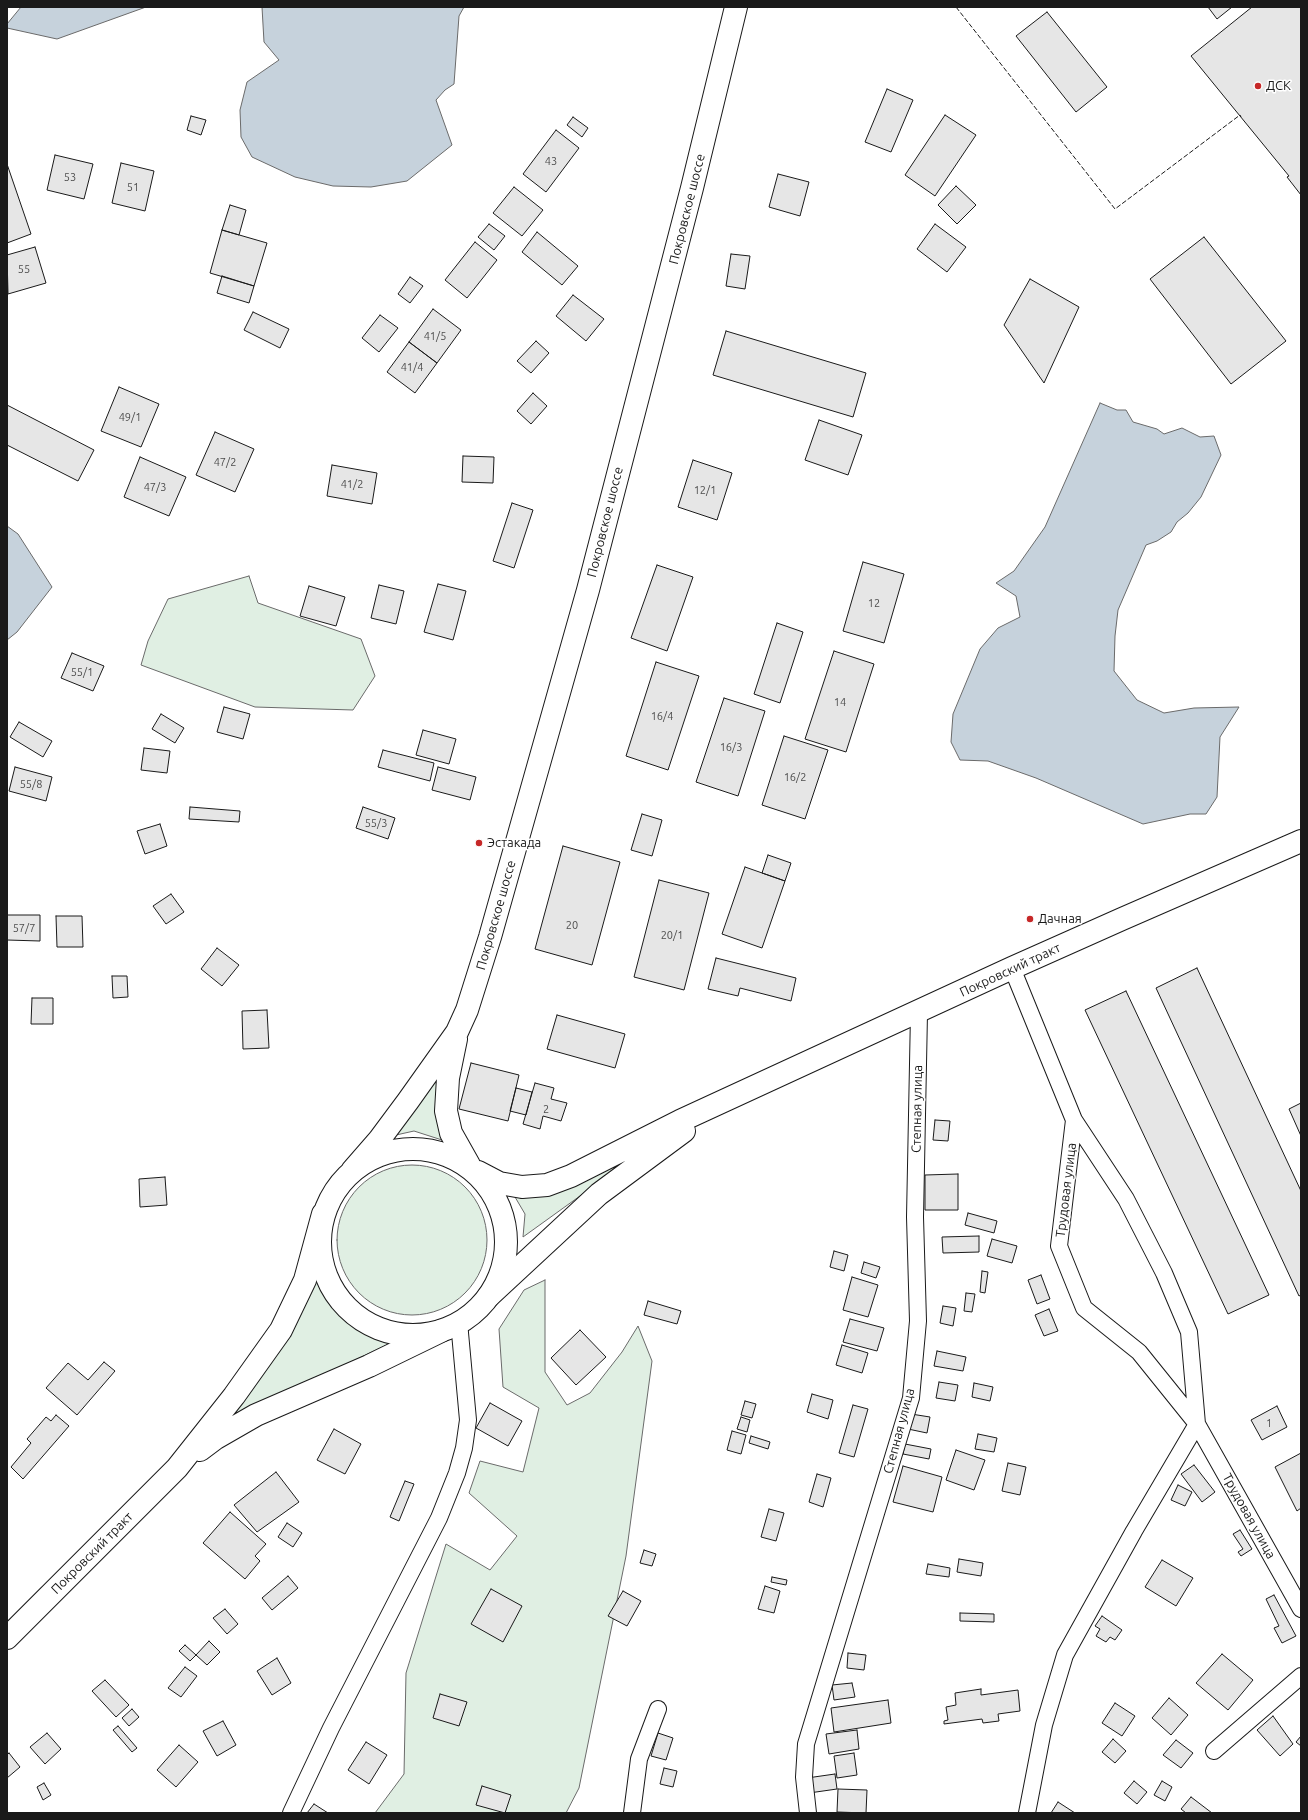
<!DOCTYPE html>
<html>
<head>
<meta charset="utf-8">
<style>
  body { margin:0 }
  #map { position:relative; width:1308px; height:1820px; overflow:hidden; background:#fff; font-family:Ubuntu,sans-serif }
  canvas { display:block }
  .frame { position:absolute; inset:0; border:8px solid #1a1a1a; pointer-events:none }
</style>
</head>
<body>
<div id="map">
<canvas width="1308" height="1820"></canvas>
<div class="frame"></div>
</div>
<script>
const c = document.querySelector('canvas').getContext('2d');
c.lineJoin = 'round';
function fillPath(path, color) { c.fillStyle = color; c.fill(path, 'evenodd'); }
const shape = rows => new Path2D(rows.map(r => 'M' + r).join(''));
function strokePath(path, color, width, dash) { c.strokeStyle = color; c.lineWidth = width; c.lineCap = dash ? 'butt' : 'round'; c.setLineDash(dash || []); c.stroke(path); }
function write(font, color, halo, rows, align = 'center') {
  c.font = font + ' Ubuntu,sans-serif'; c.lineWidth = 3; c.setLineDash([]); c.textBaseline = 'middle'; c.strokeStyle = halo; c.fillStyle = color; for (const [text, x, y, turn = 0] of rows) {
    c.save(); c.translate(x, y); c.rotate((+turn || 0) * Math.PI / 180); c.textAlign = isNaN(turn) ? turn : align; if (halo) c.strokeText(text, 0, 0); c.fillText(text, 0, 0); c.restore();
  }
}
const green = shape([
  [249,576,258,603,361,639,375,676,353,710,255,707,141,665,148,641,168,599,249,576],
  [439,1062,442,1140,414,1131,387,1137,439,1062],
  [630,1160,523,1237,525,1214,515,1197,630,1160],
  '337 1240a75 75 0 1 1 150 0a75 75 0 1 1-150 0Z',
  [310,1267,332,1305,395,1341,227,1421,310,1267],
  [545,1280,545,1372,567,1405,590,1393,622,1352,638,1326,652,1361,626,1556,579,1788,566,1813,375,1813,404,1774,406,1673,446,1544,490,1570,517,1536,469,1493,480,1461,523,1472,539,1408,503,1387,499,1329,524,1290,545,1280]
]);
const water = shape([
  [21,7,146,7,57,39,7,28,7,24,21,7],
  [262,7,464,7,459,16,454,84,445,90,436,100,452,145,407,181,371,187,333,186,295,177,252,157,241,137,240,110,247,82,279,60,264,42,262,7],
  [1100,403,1117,410,1126,410,1133,422,1157,429,1164,434,1182,428,1200,437,1214,436,1221,455,1201,497,1188,513,1177,522,1171,532,1157,541,1146,545,1118,610,1115,636,1114,671,1137,700,1164,713,1194,708,1239,707,1220,737,1217,797,1206,814,1190,814,1143,824,1036,778,988,761,960,760,951,742,953,714,980,649,998,628,1020,617,1016,596,996,583,1014,571,1045,527,1100,403],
  [7,526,18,534,52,587,17,632,7,640,7,526]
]);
const building = shape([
  [1208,7,1232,7,1217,19,1208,7],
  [1252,7,1301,7,1301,195,1287,177,1289,176,1191,56,1252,7],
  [1047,12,1107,87,1076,112,1016,36,1047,12],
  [887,89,913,100,891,152,865,142,887,89],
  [945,115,976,135,935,196,905,175,945,115],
  [191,116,206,120,201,135,187,130,191,116],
  [573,117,588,128,582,137,567,125,573,117],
  [556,130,579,148,546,192,523,174,556,130],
  [55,155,93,164,84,199,47,190,55,155],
  [121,163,154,171,145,211,112,203,121,163],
  [7,164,31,234,7,243,7,164],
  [778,174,809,182,800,216,769,207,778,174],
  [956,186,976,205,957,224,938,205,956,186],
  [514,187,543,210,522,236,493,213,514,187],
  [230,205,246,210,239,235,222,230,230,205],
  [489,224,505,236,494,250,478,237,489,224],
  [935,224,966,247,947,272,917,249,935,224],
  [222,230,267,243,254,286,210,273,222,230],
  [537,232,578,266,562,285,522,252,537,232],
  [1204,237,1286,341,1231,384,1150,279,1204,237],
  [475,242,497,260,467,298,445,280,475,242],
  [35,247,46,283,8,294,7,255,35,247],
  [731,254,750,256,745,289,726,286,731,254],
  [222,276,254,286,249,303,217,293,222,276],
  [410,277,423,286,410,303,398,294,410,277],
  [1030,279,1079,307,1044,383,1004,325,1030,279],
  [573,295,604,319,586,341,556,316,573,295],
  [433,309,461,330,437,363,409,342,433,309],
  [253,312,289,329,280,348,244,330,253,312],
  [380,315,398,328,379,352,362,338,380,315],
  [726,331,866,373,853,417,713,375,726,331],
  [536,341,549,353,531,373,517,361,536,341],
  [409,342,437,363,415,393,387,372,409,342],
  [119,387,159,404,141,447,101,431,119,387],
  [533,393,547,406,531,424,517,411,533,393],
  [7,405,94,450,78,481,7,445,7,405],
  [819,420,862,435,848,475,805,460,819,420],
  [215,432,254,449,235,492,196,475,215,432],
  [463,456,494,457,493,483,462,482,463,456],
  [140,457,186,477,169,516,124,497,140,457],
  [693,460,732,473,717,520,678,507,693,460],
  [332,465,377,473,372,504,327,496,332,465],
  [512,503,533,510,514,568,493,561,512,503],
  [863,562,904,574,884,643,843,631,863,562],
  [657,565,693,577,667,651,631,638,657,565],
  [438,584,466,591,453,640,424,632,438,584],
  [379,585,404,591,396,624,371,618,379,585],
  [309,586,345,597,336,626,300,616,309,586],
  [777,623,803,632,780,703,754,694,777,623],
  [834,651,874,664,846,752,805,739,834,651],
  [72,653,104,666,93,691,61,678,72,653],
  [656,662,699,676,668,770,626,756,656,662],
  [724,698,765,711,738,796,696,782,724,698],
  [224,707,250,714,243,739,217,732,224,707],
  [161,714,184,728,175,743,152,729,161,714],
  [19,722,52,741,43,757,10,737,19,722],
  [423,730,456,739,449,764,416,755,423,730],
  [784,736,828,750,805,819,762,805,784,736],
  [144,748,170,751,167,773,141,770,144,748],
  [383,750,434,763,430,781,378,767,383,750],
  [15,767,52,777,46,801,9,791,15,767],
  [438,767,476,777,470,800,432,790,438,767],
  [190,807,240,811,239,822,189,819,190,807],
  [363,807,395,818,388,839,356,828,363,807],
  [642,814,662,820,652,856,631,850,642,814],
  [160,824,167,846,145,854,137,831,160,824],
  [563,846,620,862,592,965,535,949,563,846],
  [768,855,791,863,785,881,762,873,768,855],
  [745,867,785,881,762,948,722,934,745,867],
  [659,880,709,893,684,990,634,977,659,880],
  [171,894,184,912,166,924,153,906,171,894],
  [7,915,40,915,40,941,7,940,7,915],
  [56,916,82,916,83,947,57,947,56,916],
  [217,948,239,965,222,986,201,969,217,948],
  [716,958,796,978,791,1001,740,988,738,996,708,989,716,958],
  [1197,968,1301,1191,1301,1295,1299,1296,1156,988,1197,968],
  [112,976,127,976,128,997,113,998,112,976],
  [1126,991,1269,1295,1228,1314,1085,1010,1126,991],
  [32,998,53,998,53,1024,31,1024,32,998],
  [267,1010,269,1048,243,1049,242,1011,267,1010],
  [557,1015,625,1034,615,1068,547,1049,557,1015],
  [471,1063,519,1075,508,1121,459,1109,471,1063],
  [535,1083,554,1088,551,1099,567,1103,561,1121,543,1116,540,1129,523,1124,535,1083],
  [516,1088,532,1092,526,1115,510,1111,516,1088],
  [1301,1103,1301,1136,1289,1109,1301,1103],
  [935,1120,950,1121,948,1141,933,1140,935,1120],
  [958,1174,958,1210,925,1210,925,1175,958,1174],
  [165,1177,167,1205,140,1207,139,1179,165,1177],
  [968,1213,997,1221,994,1233,965,1225,968,1213],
  [979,1236,979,1252,943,1253,942,1237,979,1236],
  [992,1239,1017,1246,1012,1263,987,1256,992,1239],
  [834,1251,848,1255,844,1271,830,1267,834,1251],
  [864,1262,880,1267,876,1278,861,1273,864,1262],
  [982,1271,988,1272,985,1293,980,1292,982,1271],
  [1041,1275,1050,1299,1037,1304,1028,1280,1041,1275],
  [852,1277,878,1285,868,1317,843,1310,852,1277],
  [966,1293,975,1294,972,1312,964,1311,966,1293],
  [648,1301,681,1311,677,1324,644,1315,648,1301],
  [943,1306,956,1308,953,1326,940,1323,943,1306],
  [1049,1309,1058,1331,1044,1336,1035,1315,1049,1309],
  [850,1319,884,1328,877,1351,843,1342,850,1319],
  [580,1330,606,1357,576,1385,551,1358,580,1330],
  [842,1345,868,1353,862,1373,836,1365,842,1345],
  [937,1351,966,1357,963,1371,934,1366,937,1351],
  [104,1362,115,1371,77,1415,46,1388,68,1363,88,1380,104,1362],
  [939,1382,958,1385,955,1401,936,1398,939,1382],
  [974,1383,993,1387,990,1401,972,1397,974,1383],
  [812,1394,833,1400,828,1419,807,1412,812,1394],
  [745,1401,756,1404,752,1418,741,1415,745,1401],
  [490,1403,522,1421,508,1446,476,1428,490,1403],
  [853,1405,868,1409,854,1457,839,1453,853,1405],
  [1277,1406,1287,1427,1262,1440,1251,1420,1277,1406],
  [911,1414,930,1417,927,1433,908,1429,911,1414],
  [56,1415,69,1426,23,1479,11,1467,31,1443,27,1439,46,1417,51,1421,56,1415],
  [741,1417,750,1420,747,1432,737,1429,741,1417],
  [334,1429,361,1444,345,1474,317,1460,334,1429],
  [732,1431,746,1435,741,1454,727,1450,732,1431],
  [978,1434,997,1438,994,1452,975,1449,978,1434],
  [751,1436,770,1442,768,1449,749,1443,751,1436],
  [905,1444,931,1449,929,1459,903,1454,905,1444],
  [956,1450,985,1460,974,1490,946,1480,956,1450],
  [1301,1453,1301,1508,1297,1511,1275,1467,1301,1453],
  [1008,1463,1026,1467,1020,1495,1002,1491,1008,1463],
  [1194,1465,1215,1492,1202,1502,1181,1474,1194,1465],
  [903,1466,942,1477,933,1512,893,1502,903,1466],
  [276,1472,299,1502,257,1532,234,1505,276,1472],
  [817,1474,831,1478,823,1507,809,1502,817,1474],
  [405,1481,414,1484,399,1521,390,1517,405,1481],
  [1178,1485,1192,1492,1185,1506,1171,1500,1178,1485],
  [769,1509,784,1513,776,1541,761,1537,769,1509],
  [230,1512,266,1544,255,1556,260,1561,245,1579,203,1543,230,1512],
  [287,1523,302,1533,293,1547,278,1537,287,1523],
  [1240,1530,1252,1549,1241,1556,1238,1552,1243,1549,1233,1534,1240,1530],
  [644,1550,656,1554,652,1566,640,1563,644,1550],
  [959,1559,983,1563,981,1576,957,1572,959,1559],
  [1162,1560,1193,1578,1176,1606,1145,1587,1162,1560],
  [928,1564,950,1568,949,1577,926,1574,928,1564],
  [288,1576,298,1588,272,1610,262,1598,288,1576],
  [772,1577,787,1580,786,1585,771,1582,772,1577],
  [765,1586,780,1591,774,1613,758,1609,765,1586],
  [491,1589,522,1606,503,1642,471,1624,491,1589],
  [623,1591,641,1601,627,1626,608,1616,623,1591],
  [1274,1595,1296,1636,1282,1643,1274,1628,1279,1626,1266,1599,1274,1595],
  [225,1609,238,1624,227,1634,213,1618,225,1609],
  [960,1613,994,1614,994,1622,960,1621,960,1613],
  [1102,1616,1122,1630,1115,1640,1110,1637,1106,1642,1096,1636,1100,1629,1095,1626,1102,1616],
  [209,1641,220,1652,207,1665,196,1655,209,1641],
  [185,1645,196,1655,190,1661,179,1651,185,1645],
  [848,1653,866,1655,864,1670,847,1668,848,1653],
  [1222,1654,1253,1680,1228,1710,1196,1683,1222,1654],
  [277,1658,291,1683,272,1695,257,1671,277,1658],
  [185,1667,197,1676,181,1697,168,1688,185,1667],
  [105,1680,129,1705,116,1717,92,1691,105,1680],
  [852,1683,855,1697,834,1700,832,1685,852,1683],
  [981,1689,981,1695,1018,1690,1020,1711,998,1714,999,1721,983,1723,982,1719,944,1724,944,1721,948,1720,946,1707,956,1705,955,1693,981,1689],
  [440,1694,467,1702,459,1726,433,1718,440,1694],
  [1169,1698,1188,1715,1171,1735,1152,1718,1169,1698],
  [888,1700,891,1723,834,1732,831,1708,888,1700],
  [1115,1703,1135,1716,1122,1736,1102,1723,1115,1703],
  [132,1709,139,1717,129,1726,122,1718,132,1709],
  [1273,1716,1293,1744,1280,1756,1257,1730,1273,1716],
  [223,1721,236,1745,217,1756,203,1731,223,1721],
  [118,1726,137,1748,132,1752,113,1730,118,1726],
  [857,1730,859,1749,829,1754,826,1734,857,1730],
  [47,1733,61,1749,45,1764,30,1747,47,1733],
  [658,1733,673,1738,666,1760,651,1756,658,1733],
  [1301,1736,1301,1746,1296,1742,1301,1736],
  [1113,1739,1126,1751,1115,1763,1102,1752,1113,1739],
  [1176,1740,1193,1753,1181,1768,1163,1755,1176,1740],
  [366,1742,387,1755,369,1784,348,1770,366,1742],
  [179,1745,198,1762,176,1787,157,1770,179,1745],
  [9,1753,20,1767,7,1778,7,1755,9,1753],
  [854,1753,857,1775,837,1778,834,1756,854,1753],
  [664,1768,677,1771,673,1787,660,1784,664,1768],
  [835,1774,837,1789,809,1793,807,1778,835,1774],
  [1134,1781,1147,1792,1137,1804,1124,1793,1134,1781],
  [1162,1781,1172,1787,1165,1801,1154,1795,1162,1781],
  [44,1783,51,1795,43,1800,37,1787,44,1783],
  [482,1786,511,1795,505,1813,476,1805,482,1786],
  [838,1789,867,1790,866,1813,837,1812,838,1789],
  [1191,1797,1212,1813,1186,1813,1181,1809,1191,1797],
  [1058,1802,1075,1813,1051,1813,1058,1802],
  [314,1804,328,1813,307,1813,314,1804]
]);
const minor = shape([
  [1012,968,1074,1120,1059,1246,1084,1308,1139,1352,1197,1424,1301,1609],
  [1214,1751,1301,1676],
  [291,1813,331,1728,439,1518,457,1473,464,1448,468,1420,459,1322],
  [632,1813,639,1759,658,1709],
  [808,1813,804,1777,806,1744,911,1398,918,1321,915,1217,919,1013],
  [1027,1813,1044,1725,1065,1655,1134,1531,1197,1424,1189,1332,1164,1273,1126,1199,1074,1120]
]);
const secondary = shape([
  [478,1172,499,1183,522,1187,547,1185,571,1176,680,1121,1012,968,1122,919,1301,841],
  [489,1296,599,1194,684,1131],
  [200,1450,216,1438,256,1415,369,1366,441,1331],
  [7,1638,177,1468,234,1396,281,1330,305,1280,323,1214]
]);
const primary = shape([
  [456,1039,448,1078,446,1111,451,1133,469,1165],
  '320 1242a93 93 0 1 1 186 0a93 93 0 1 1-186 0Z',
  [352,1171,379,1140,408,1101,457,1032,467,1010,490,937,588,590,692,188,736,7]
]);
const fence = shape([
  [956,7,1115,209,1240,115,1241,117]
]);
const markers = [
  [1258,86,4,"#c62828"],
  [479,843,4,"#c62828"],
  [1030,919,4,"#c62828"]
];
const numberNames = [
  ["43",551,161],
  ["53",70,177],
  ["51",133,187],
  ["55",24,269],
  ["41/5",435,336],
  ["41/4",412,367],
  ["49/1",130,417],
  ["47/2",225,462],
  ["41/2",352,484],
  ["47/3",155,487],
  ["12/1",705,490],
  ["12",874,603],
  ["55/1",82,672],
  ["14",840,702],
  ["16/4",662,716],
  ["16/3",731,747],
  ["16/2",795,777],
  ["55/8",31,784],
  ["55/3",376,823],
  ["20",572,925],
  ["57/7",24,928],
  ["20/1",672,935],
  ["2",546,1109],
  ["1",1269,1423]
];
const poiNames = [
  ["ДСК",1266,86],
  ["Эстакада",487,843],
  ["Дачная",1038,919]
];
const streetNames = [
  ["Покровское шоссе",687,209,-76],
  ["Покровское шоссе",605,522,-76],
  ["Покровское шоссе",496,915,-74],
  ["Покровский тракт",1010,970,-25],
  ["Степная улица",917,1109,-89],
  ["Трудовая улица",1066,1190,-83],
  ["Степная улица",899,1431,-75],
  ["Трудовая улица",1249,1516,61],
  ["Покровский тракт",92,1553,-45]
];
fillPath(green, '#e0efe3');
strokePath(green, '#6a6a6a', 1);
fillPath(water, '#c6d2dc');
strokePath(water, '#6a6a6a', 1);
fillPath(building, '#e6e6e6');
strokePath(building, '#1a1a1a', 1);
strokePath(minor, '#1a1a1a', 18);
strokePath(secondary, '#1a1a1a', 24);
strokePath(primary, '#1a1a1a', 24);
strokePath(minor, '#fff', 16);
strokePath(secondary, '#fff', 22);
strokePath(primary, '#fff', 22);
strokePath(fence, '#1a1a1a', 1, [5, 2]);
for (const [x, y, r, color] of markers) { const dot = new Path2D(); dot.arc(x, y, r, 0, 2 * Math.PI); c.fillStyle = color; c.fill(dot); strokePath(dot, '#fff', 1.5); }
write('11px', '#4d4d4d', null, numberNames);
write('13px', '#1a1a1a', '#fff', poiNames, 'left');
write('13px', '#1a1a1a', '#fff', streetNames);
</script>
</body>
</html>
